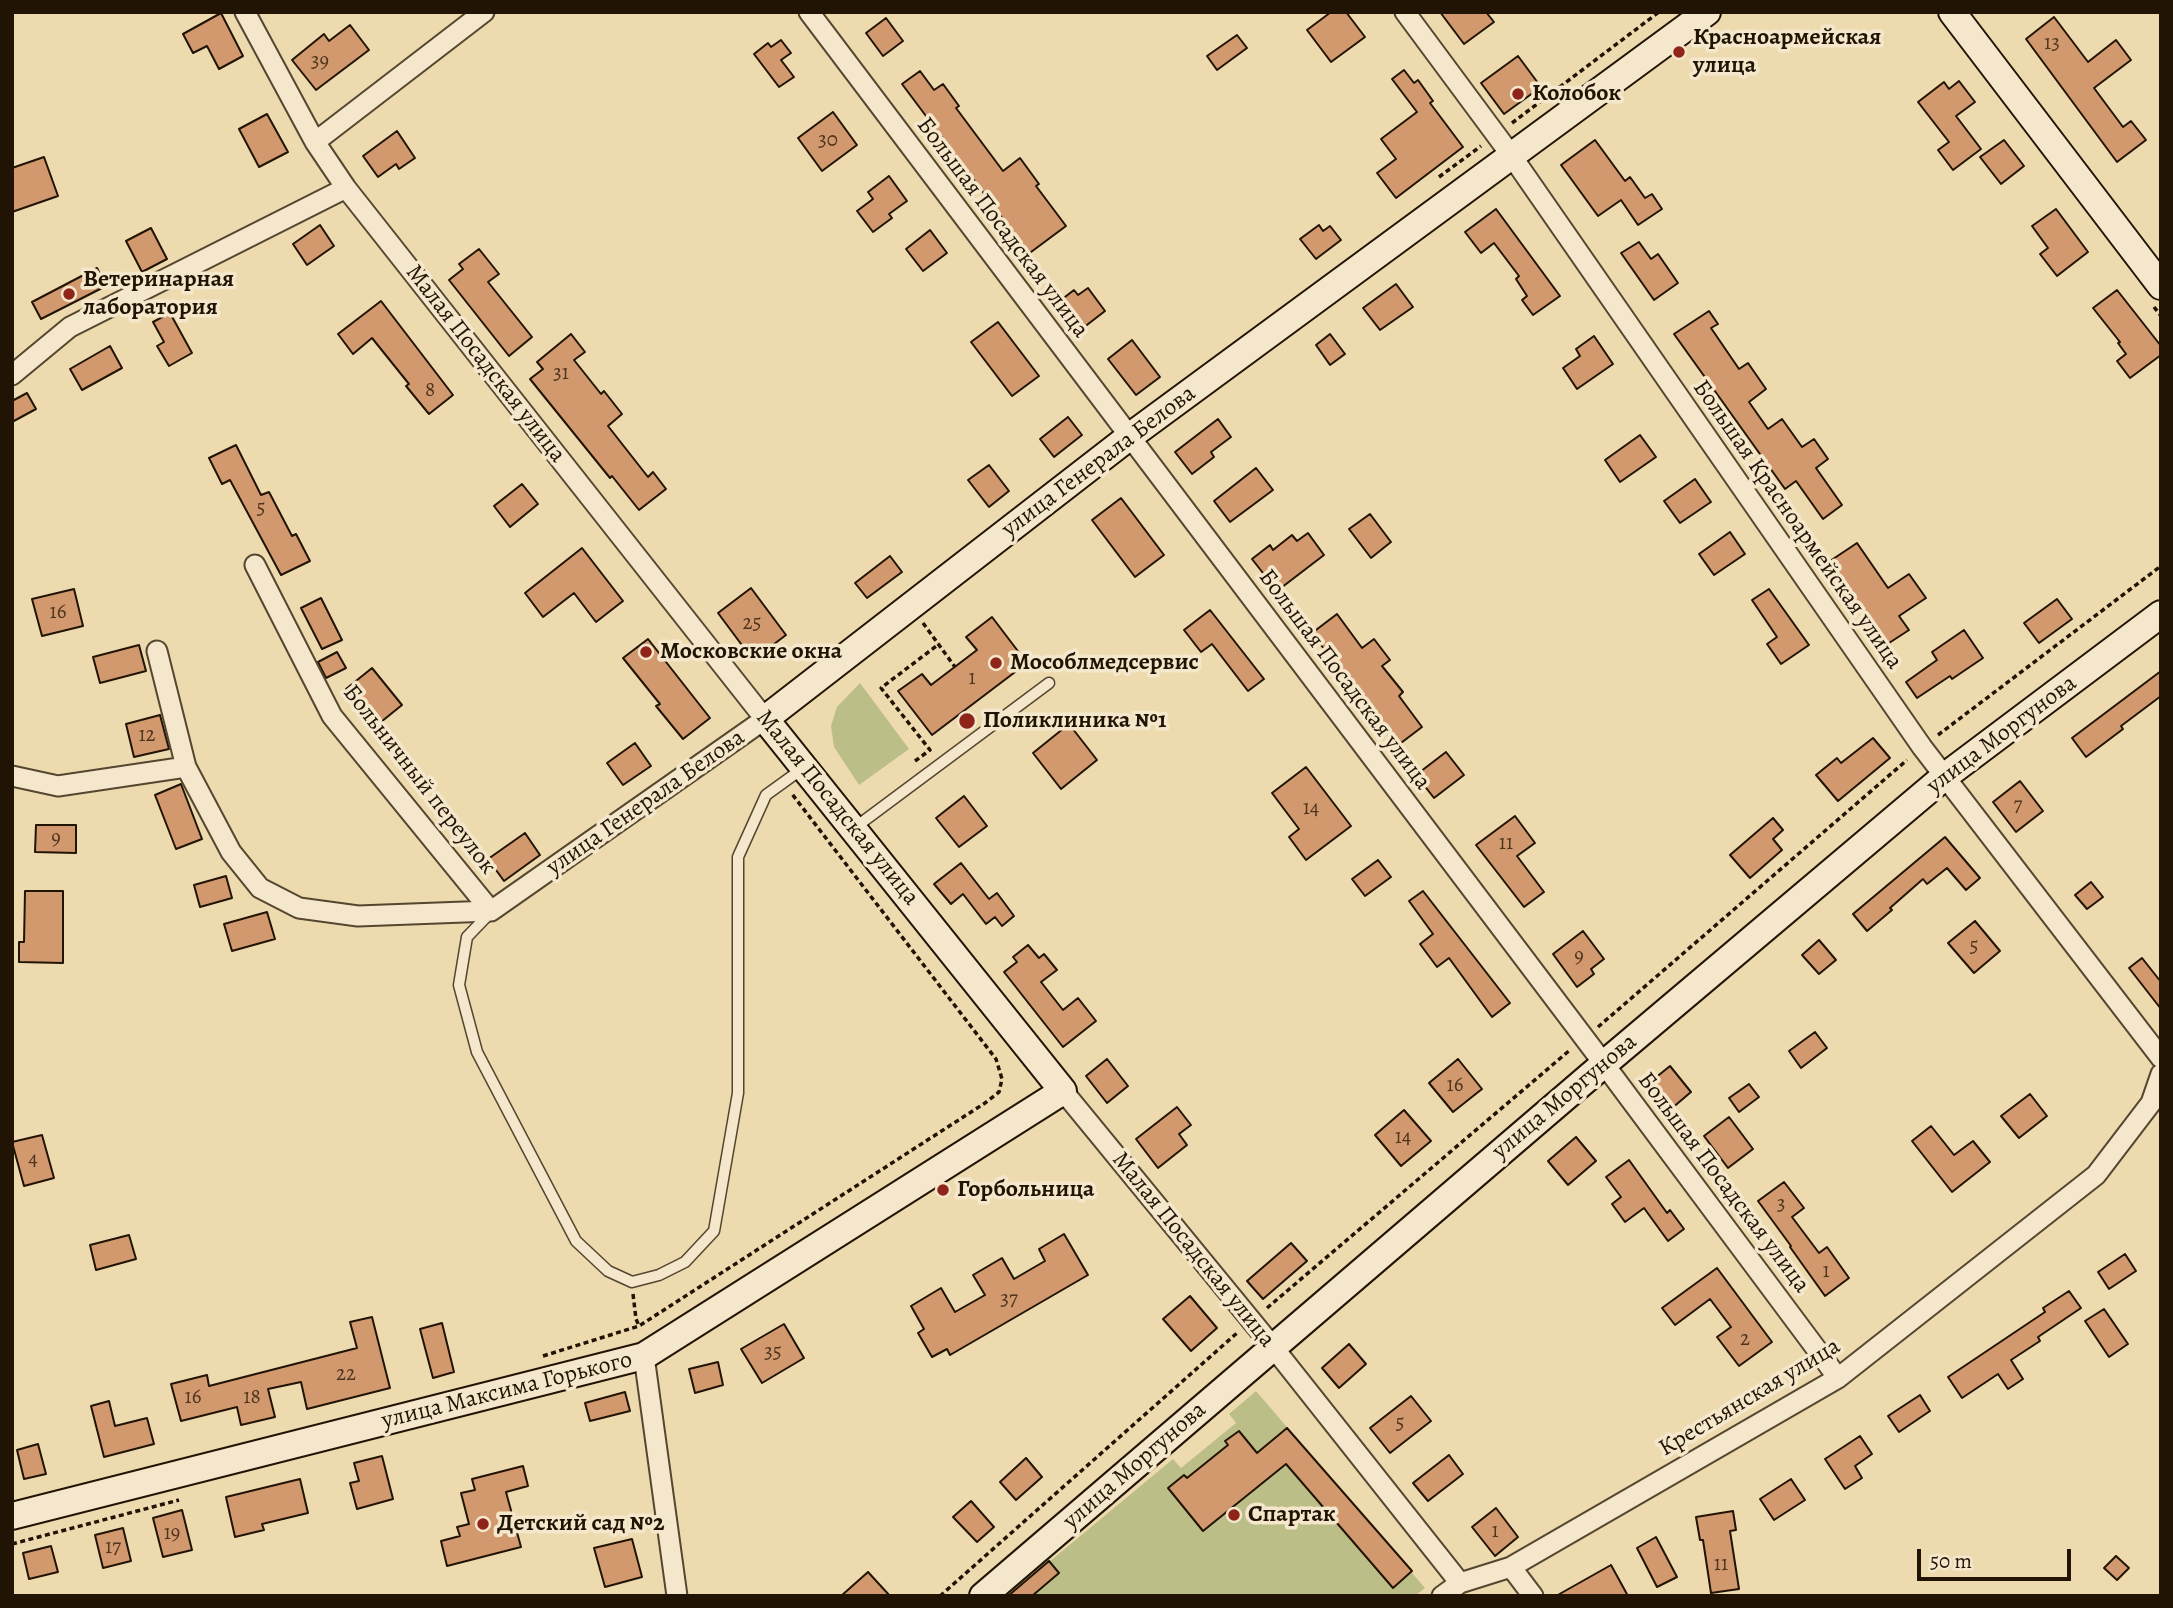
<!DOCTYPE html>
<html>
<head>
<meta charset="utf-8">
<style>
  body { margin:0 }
  #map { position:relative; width:2173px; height:1608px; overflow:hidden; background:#eedaaf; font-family:Alegreya,serif }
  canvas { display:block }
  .frame { position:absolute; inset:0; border:14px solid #211404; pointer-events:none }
  .scale { position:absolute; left:1917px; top:1549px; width:154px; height:32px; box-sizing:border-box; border:4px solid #211404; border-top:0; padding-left:9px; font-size:21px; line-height:24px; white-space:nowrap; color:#211404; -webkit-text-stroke:5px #f4e7cb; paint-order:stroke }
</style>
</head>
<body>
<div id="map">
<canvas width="2173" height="1608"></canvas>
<div class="frame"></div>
<div class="scale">50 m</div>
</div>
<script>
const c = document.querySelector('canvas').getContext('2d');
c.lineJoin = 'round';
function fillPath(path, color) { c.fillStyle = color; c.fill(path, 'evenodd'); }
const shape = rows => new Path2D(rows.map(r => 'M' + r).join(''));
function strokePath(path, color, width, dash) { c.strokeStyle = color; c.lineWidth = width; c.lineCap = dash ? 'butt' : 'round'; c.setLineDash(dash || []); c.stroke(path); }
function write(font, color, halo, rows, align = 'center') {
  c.font = font + ' Alegreya,serif'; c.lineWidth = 7; c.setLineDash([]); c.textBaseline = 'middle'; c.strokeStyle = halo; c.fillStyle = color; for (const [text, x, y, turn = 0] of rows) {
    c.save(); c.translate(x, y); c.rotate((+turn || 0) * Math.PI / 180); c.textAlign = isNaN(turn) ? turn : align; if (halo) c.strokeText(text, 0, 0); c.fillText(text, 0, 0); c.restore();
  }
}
const green = shape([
  [860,683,909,749,859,785,834,747,831,726,837,707],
  [1256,1391,1425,1588,1415,1596,1008,1596,1173,1459,1181,1468,1236,1423,1229,1414]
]);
const building = shape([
  [1331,12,1346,12,1365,37,1331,62,1307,30,1331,12],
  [1440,12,1486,12,1494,22,1464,44,1440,12],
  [221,13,243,56,219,69,207,46,193,53,183,34,221,13],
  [2054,17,2088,62,2116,40,2131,60,2094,88,2123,127,2131,121,2146,140,2117,162,2026,39,2054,17],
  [886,18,903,41,883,56,866,33,886,18],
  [350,25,369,50,316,90,292,60,324,34,329,41,350,25],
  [1237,35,1247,48,1217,70,1207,56,1237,35],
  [781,40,791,53,781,60,794,77,779,87,754,54,768,43,771,47,781,40],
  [1518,56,1541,87,1504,114,1481,83,1518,56],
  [1404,70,1414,83,1418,80,1433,101,1430,103,1463,147,1396,198,1377,173,1396,159,1381,139,1417,112,1392,79,1404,70],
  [920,71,934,90,943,84,959,106,956,108,1003,171,1020,158,1039,184,1036,186,1066,226,1027,255,1013,236,1015,235,902,84,920,71],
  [1959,81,1975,102,1956,116,1981,149,1953,170,1938,150,1949,142,1918,102,1944,82,1949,89,1959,81],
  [833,112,857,145,822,171,798,138,833,112],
  [267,114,288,152,259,167,239,129,267,114],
  [397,131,415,158,399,169,396,164,378,177,363,156,397,131],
  [1595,140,1625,181,1630,177,1645,198,1652,194,1662,209,1638,225,1621,200,1598,216,1561,165,1595,140],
  [2004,140,2024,166,2001,184,1980,157,2004,140],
  [44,157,58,196,12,212,12,168,44,157],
  [889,176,907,201,889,214,892,218,873,232,857,211,873,199,868,192,889,176],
  [1496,209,1560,296,1533,315,1522,300,1527,296,1516,279,1519,276,1494,243,1481,253,1465,232,1496,209],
  [2056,209,2088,252,2057,276,2040,254,2048,248,2032,226,2056,209],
  [320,225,334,246,307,265,293,244,320,225],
  [1319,225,1323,231,1330,226,1341,240,1316,259,1300,239,1319,225],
  [151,228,167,259,142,272,126,241,151,228],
  [930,230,947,253,923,271,906,249,930,230],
  [1639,242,1651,259,1658,254,1678,283,1654,300,1621,253,1639,242],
  [479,249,499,274,488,282,532,337,509,356,449,280,463,269,459,264,479,249],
  [97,268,106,286,41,319,32,302,97,268],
  [1396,284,1413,307,1380,330,1363,308,1396,284],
  [1088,288,1105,311,1083,328,1061,300,1074,290,1078,295,1088,288],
  [2117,290,2161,346,2161,355,2130,378,2117,361,2126,354,2118,343,2120,342,2093,308,2117,290],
  [381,301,453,395,429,414,406,386,409,384,372,338,353,354,338,334,381,301],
  [1709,311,1718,324,1711,328,1739,369,1748,363,1766,389,1749,402,1768,429,1782,419,1802,447,1814,439,1828,459,1816,468,1842,505,1823,519,1796,481,1785,489,1674,334,1709,311],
  [170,313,192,353,169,366,157,346,164,342,153,322,170,313],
  [998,322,1039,376,1012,396,971,342,998,322],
  [571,334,585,352,574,360,601,394,604,391,622,414,608,426,648,477,653,472,666,489,639,510,612,476,610,478,530,379,543,369,537,362,571,334],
  [1330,334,1345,354,1330,365,1316,345,1330,334],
  [1594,336,1613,364,1577,389,1563,368,1580,356,1576,349,1594,336],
  [1132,340,1160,377,1136,395,1108,359,1132,340],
  [110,346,122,368,82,390,70,369,110,346],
  [27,393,36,409,12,422,12,401,27,393],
  [1068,417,1082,435,1054,457,1040,439,1068,417],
  [1218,419,1231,437,1211,452,1214,457,1192,474,1175,452,1218,419],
  [1640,435,1656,457,1620,482,1605,460,1640,435],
  [236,445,261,495,269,492,292,536,296,534,310,561,281,575,230,480,222,484,209,458,236,445],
  [989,465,1009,491,989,507,968,480,989,465],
  [1256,468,1273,490,1230,522,1214,501,1256,468],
  [1695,479,1711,502,1680,523,1664,501,1695,479],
  [522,484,538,504,510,527,494,506,522,484],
  [1121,498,1164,555,1135,577,1092,520,1121,498],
  [1370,514,1391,542,1371,558,1349,529,1370,514],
  [1730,532,1745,554,1714,575,1699,554,1730,532],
  [1308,533,1324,555,1277,591,1252,559,1270,545,1273,550,1292,535,1297,541,1308,533],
  [1857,543,1888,588,1909,574,1926,598,1899,616,1909,630,1886,645,1830,561,1857,543],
  [582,548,623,601,596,622,574,593,543,617,525,593,582,548],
  [890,556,902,572,867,598,855,583,890,556],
  [751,588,786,635,753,660,718,613,751,588],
  [74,589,83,626,42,636,32,599,74,589],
  [1769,589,1809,645,1781,664,1767,644,1777,637,1752,600,1769,589],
  [321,598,342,640,322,649,301,608,321,598],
  [2057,599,2072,619,2039,643,2024,623,2057,599],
  [1210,610,1264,679,1248,691,1212,644,1201,652,1184,630,1210,610],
  [1337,614,1362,648,1374,639,1390,660,1382,666,1403,692,1399,696,1422,727,1397,746,1312,633,1337,614],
  [992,617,1027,663,932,735,898,691,922,674,931,685,977,650,966,637,992,617],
  [1964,630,1983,658,1952,679,1950,676,1917,698,1906,682,1937,660,1932,652,1964,630],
  [648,639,710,718,683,739,656,706,660,704,623,658,648,639],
  [139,645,146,671,100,683,93,657,139,645],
  [337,652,346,668,326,678,318,662,337,652],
  [372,668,402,705,376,726,346,689,372,668],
  [2161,671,2161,696,2121,726,2123,729,2086,757,2072,738,2161,671],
  [160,715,169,749,134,757,126,724,160,715],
  [1069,724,1097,760,1061,789,1033,753,1069,724],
  [1873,738,1890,758,1838,801,1816,775,1837,758,1841,763,1873,738],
  [635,743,651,766,623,785,607,763,635,743],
  [1446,752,1464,775,1434,798,1416,775,1446,752],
  [1306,767,1351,826,1306,860,1289,837,1299,829,1272,793,1306,767],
  [2020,781,2043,811,2016,832,1993,802,2020,781],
  [181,784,202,839,176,849,155,795,181,784],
  [964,796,987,826,959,847,936,818,964,796],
  [1515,816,1535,843,1517,856,1544,892,1524,907,1476,845,1515,816],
  [1773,818,1783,830,1773,839,1782,850,1750,878,1730,855,1773,818],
  [36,825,76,825,76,853,35,852,36,825],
  [525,833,540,855,504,881,488,859,525,833],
  [1945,837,1980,878,1966,890,1947,868,1927,884,1923,879,1890,908,1892,910,1867,931,1853,914,1945,837],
  [1378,860,1391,877,1365,896,1352,879,1378,860],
  [961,863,989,899,997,893,1014,916,1002,926,995,917,986,924,963,894,951,904,934,884,961,863],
  [226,876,232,898,200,907,194,885,226,876],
  [2091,882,2103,897,2087,909,2075,895,2091,882],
  [25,891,63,891,63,963,19,962,19,942,24,942,25,891],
  [1423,891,1510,1003,1492,1017,1449,958,1437,967,1420,944,1433,934,1409,901,1423,891],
  [267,912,275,939,232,951,224,924,267,912],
  [1975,921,2000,951,1974,973,1948,943,1975,921],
  [1583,931,1604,959,1591,969,1594,974,1577,987,1553,954,1583,931],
  [1819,940,1836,960,1819,974,1802,955,1819,940],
  [1028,945,1039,958,1044,954,1057,970,1041,982,1063,1010,1078,998,1096,1021,1063,1047,1004,972,1017,962,1013,957,1028,945],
  [2142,958,2161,982,2161,1009,2129,968,2142,958],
  [1815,1032,1827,1048,1801,1068,1789,1051,1815,1032],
  [1107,1059,1128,1086,1107,1103,1086,1076,1107,1059],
  [1458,1059,1482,1089,1453,1112,1429,1083,1458,1059],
  [1670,1066,1691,1092,1671,1109,1649,1083,1670,1066],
  [1749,1084,1759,1097,1739,1112,1729,1098,1749,1084],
  [2030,1094,2047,1116,2019,1138,2001,1116,2030,1094],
  [1177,1107,1191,1125,1179,1134,1187,1145,1158,1168,1136,1139,1177,1107],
  [1404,1110,1431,1141,1401,1166,1375,1135,1404,1110],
  [1729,1117,1753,1149,1728,1168,1704,1136,1729,1117],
  [1931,1126,1954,1155,1973,1141,1990,1162,1952,1192,1912,1141,1931,1126],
  [42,1135,54,1178,24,1186,12,1142,42,1135],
  [1576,1137,1596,1161,1568,1185,1548,1161,1576,1137],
  [1629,1160,1667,1213,1670,1210,1684,1229,1668,1241,1644,1208,1625,1222,1612,1204,1621,1197,1606,1177,1629,1160],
  [1784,1182,1804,1208,1792,1217,1819,1253,1827,1247,1849,1278,1825,1296,1790,1247,1791,1246,1758,1201,1784,1182],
  [1064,1234,1088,1275,950,1355,947,1349,932,1357,918,1333,924,1329,911,1306,941,1288,955,1312,985,1295,973,1275,1002,1258,1014,1279,1045,1261,1039,1249,1064,1234],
  [129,1235,136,1259,96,1270,90,1245,129,1235],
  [1291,1243,1307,1261,1263,1299,1247,1281,1291,1243],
  [2125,1254,2136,1271,2109,1289,2098,1272,2125,1254],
  [1717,1268,1772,1342,1739,1366,1717,1337,1731,1327,1710,1299,1675,1325,1662,1308,1717,1268],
  [2069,1291,2081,1308,2038,1337,2040,1341,2011,1360,2023,1379,2008,1389,1998,1374,1962,1398,1948,1377,2045,1312,2043,1308,2069,1291],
  [1190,1296,1217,1328,1191,1351,1163,1319,1190,1296],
  [2104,1309,2128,1344,2109,1357,2085,1321,2104,1309],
  [372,1317,390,1388,307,1409,301,1382,268,1389,275,1417,241,1425,237,1407,181,1421,171,1384,207,1375,209,1386,357,1348,350,1322,372,1317],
  [442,1323,454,1372,433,1378,420,1329,442,1323],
  [784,1324,804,1358,762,1383,741,1349,784,1324],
  [1349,1344,1366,1364,1339,1388,1322,1368,1349,1344],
  [718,1362,723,1385,695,1393,689,1369,718,1362],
  [625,1392,630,1411,590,1421,585,1403,625,1392],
  [1920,1395,1930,1411,1899,1432,1888,1416,1920,1395],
  [1411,1396,1431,1421,1390,1453,1370,1428,1411,1396],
  [109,1401,115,1426,147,1418,154,1444,104,1457,91,1406,109,1401],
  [1287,1428,1412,1571,1393,1588,1286,1464,1203,1531,1168,1488,1184,1475,1187,1478,1228,1445,1225,1441,1239,1431,1257,1453,1287,1428],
  [1860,1436,1872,1454,1855,1466,1862,1478,1845,1489,1825,1459,1860,1436],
  [38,1444,46,1474,24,1479,17,1450,38,1444],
  [1449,1455,1463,1474,1428,1501,1413,1483,1449,1455],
  [382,1456,393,1499,357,1509,350,1483,359,1481,354,1463,382,1456],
  [1026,1458,1042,1477,1016,1500,1000,1482,1026,1458],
  [523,1466,528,1486,506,1492,521,1547,447,1566,441,1541,460,1536,457,1527,469,1524,461,1493,475,1490,472,1479,523,1466],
  [300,1479,308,1513,262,1524,264,1530,235,1537,226,1497,300,1479],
  [1791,1479,1805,1500,1774,1520,1760,1499,1791,1479],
  [971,1501,994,1527,977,1542,953,1517,971,1501],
  [1496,1508,1518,1537,1495,1556,1472,1527,1496,1508],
  [182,1510,192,1550,163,1557,153,1518,182,1510],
  [1733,1511,1736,1530,1730,1531,1739,1589,1711,1593,1703,1540,1700,1540,1696,1517,1733,1511],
  [123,1528,131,1561,103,1568,95,1535,123,1528],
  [1656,1537,1677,1577,1657,1587,1637,1548,1656,1537],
  [632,1539,642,1577,605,1587,594,1548,632,1539],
  [51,1546,58,1572,29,1579,23,1553,51,1546],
  [2116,1556,2129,1568,2117,1580,2104,1568,2116,1556],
  [1049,1561,1059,1573,1032,1596,1008,1596,1049,1561],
  [1611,1565,1628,1596,1556,1596,1611,1565],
  [868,1572,890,1596,841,1596,868,1572]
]);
const path = shape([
  [1512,123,1659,12],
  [1439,177,1481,146],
  [2154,307,2161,316],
  [923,623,955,667],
  [1938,735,2161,566],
  [915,761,930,750,881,688,939,644],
  [1598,1027,1907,760],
  [633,1294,636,1319,639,1326],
  [1267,1308,1570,1050],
  [543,1356,639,1326,985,1103,999,1092,1002,1079,996,1059,792,794],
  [12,1544,179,1500],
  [940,1596,1237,1333]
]);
const service = shape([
  [853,829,1049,683],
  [491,912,467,937,459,985,477,1052,576,1241,608,1271,632,1282,659,1275,685,1262,714,1231,738,1093,738,857,766,795,802,769]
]);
const minor = shape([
  [245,12,315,142,346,188,765,719,491,911],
  [809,12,1604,1064,1838,1378],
  [1405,12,1511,155,1922,747,2161,1058],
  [315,142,484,12],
  [12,375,70,327,346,188],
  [255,565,332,716,491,911],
  [157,651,186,767],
  [12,776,58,786,186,767,231,852,260,888,299,908,358,916,491,911],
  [1063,1091,1273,1347,1460,1583],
  [644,1356,677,1596],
  [1511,1567,1533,1596],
  [1442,1596,1460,1583,1511,1567,1838,1378,2096,1175,2151,1103,2161,1074]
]);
const secondary = shape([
  [1952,12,2161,286],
  [12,1516,644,1356,1063,1091,765,719,1129,437,1707,12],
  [983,1596,1604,1064,1944,777,2161,614]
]);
const markers = [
  [1679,52,7,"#8f2418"],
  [1518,94,7,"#8f2418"],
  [69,294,7,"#8f2418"],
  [646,652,7,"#8f2418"],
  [996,663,7,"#8f2418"],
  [967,721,9,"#8f2418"],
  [943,1190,7,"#8f2418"],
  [1234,1515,7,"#8f2418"],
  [483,1524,7,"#8f2418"]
];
const numberNames = [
  ["13",2052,44],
  ["39",320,62],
  ["30",828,141],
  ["31",561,374],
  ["8",430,391],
  ["5",261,509],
  ["16",58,613],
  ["25",752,624],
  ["1",972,679],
  ["12",147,736],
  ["7",2018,806],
  ["14",1311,809],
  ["9",56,839],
  ["11",1506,844],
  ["5",1974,947],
  ["9",1579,957],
  ["16",1455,1086],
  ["14",1403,1138],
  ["4",33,1160],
  ["3",1781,1205],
  ["1",1826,1272],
  ["37",1009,1300],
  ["2",1745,1340],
  ["35",773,1353],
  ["22",346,1375],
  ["16",193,1398],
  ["18",252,1398],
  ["5",1400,1424],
  ["1",1495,1532],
  ["19",172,1534],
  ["17",113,1548],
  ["11",1721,1565]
];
const poiNames = [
  ["Красноармейская",1693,38],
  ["улица",1693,66],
  ["Колобок",1532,94],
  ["Ветеринарная",83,280],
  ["лаборатория",83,308],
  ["Московские окна",660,652],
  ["Мособлмедсервис",1010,663],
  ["Поликлиника №1",983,721],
  ["Горбольница",957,1190],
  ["Спартак",1248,1515],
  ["Детский сад №2",497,1524]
];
const streetNames = [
  ["Большая Посадская улица",1002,228,53],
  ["Малая Посадская улица",485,364,52],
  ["улица Генерала Белова",1099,462,-37],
  ["Большая Красноармейская улица",1797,525,55],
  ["Большая Посадская улица",1344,680,53],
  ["улица Моргунова",2002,735,-37],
  ["Больничный переулок",419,780,52],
  ["улица Генерала Белова",646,803,-35],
  ["Малая Посадская улица",837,808,51],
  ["улица Моргунова",1565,1097,-40],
  ["Большая Посадская улица",1723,1183,53],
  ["Малая Посадская улица",1193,1250,51],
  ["улица Максима Горького",507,1391,-14],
  ["Крестьянская улица",1750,1398,-31],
  ["улица Моргунова",1135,1466,-41]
];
fillPath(green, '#bcbe88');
fillPath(building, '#d3996e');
strokePath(building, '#211404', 2);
strokePath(service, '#54462f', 13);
strokePath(minor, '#54462f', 23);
strokePath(secondary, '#211404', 30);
strokePath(path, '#211404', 3.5, [5, 3.5]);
strokePath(service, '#f4e7cb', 10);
strokePath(minor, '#f4e7cb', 19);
strokePath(secondary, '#f4e7cb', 26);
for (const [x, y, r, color] of markers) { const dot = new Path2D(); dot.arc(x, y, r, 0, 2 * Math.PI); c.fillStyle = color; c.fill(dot); strokePath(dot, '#f4e7cb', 2.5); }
write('21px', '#4e351e', null, numberNames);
write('bold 24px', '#211404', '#f4e7cb', poiNames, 'left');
write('24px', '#211404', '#f4e7cb', streetNames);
</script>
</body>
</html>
